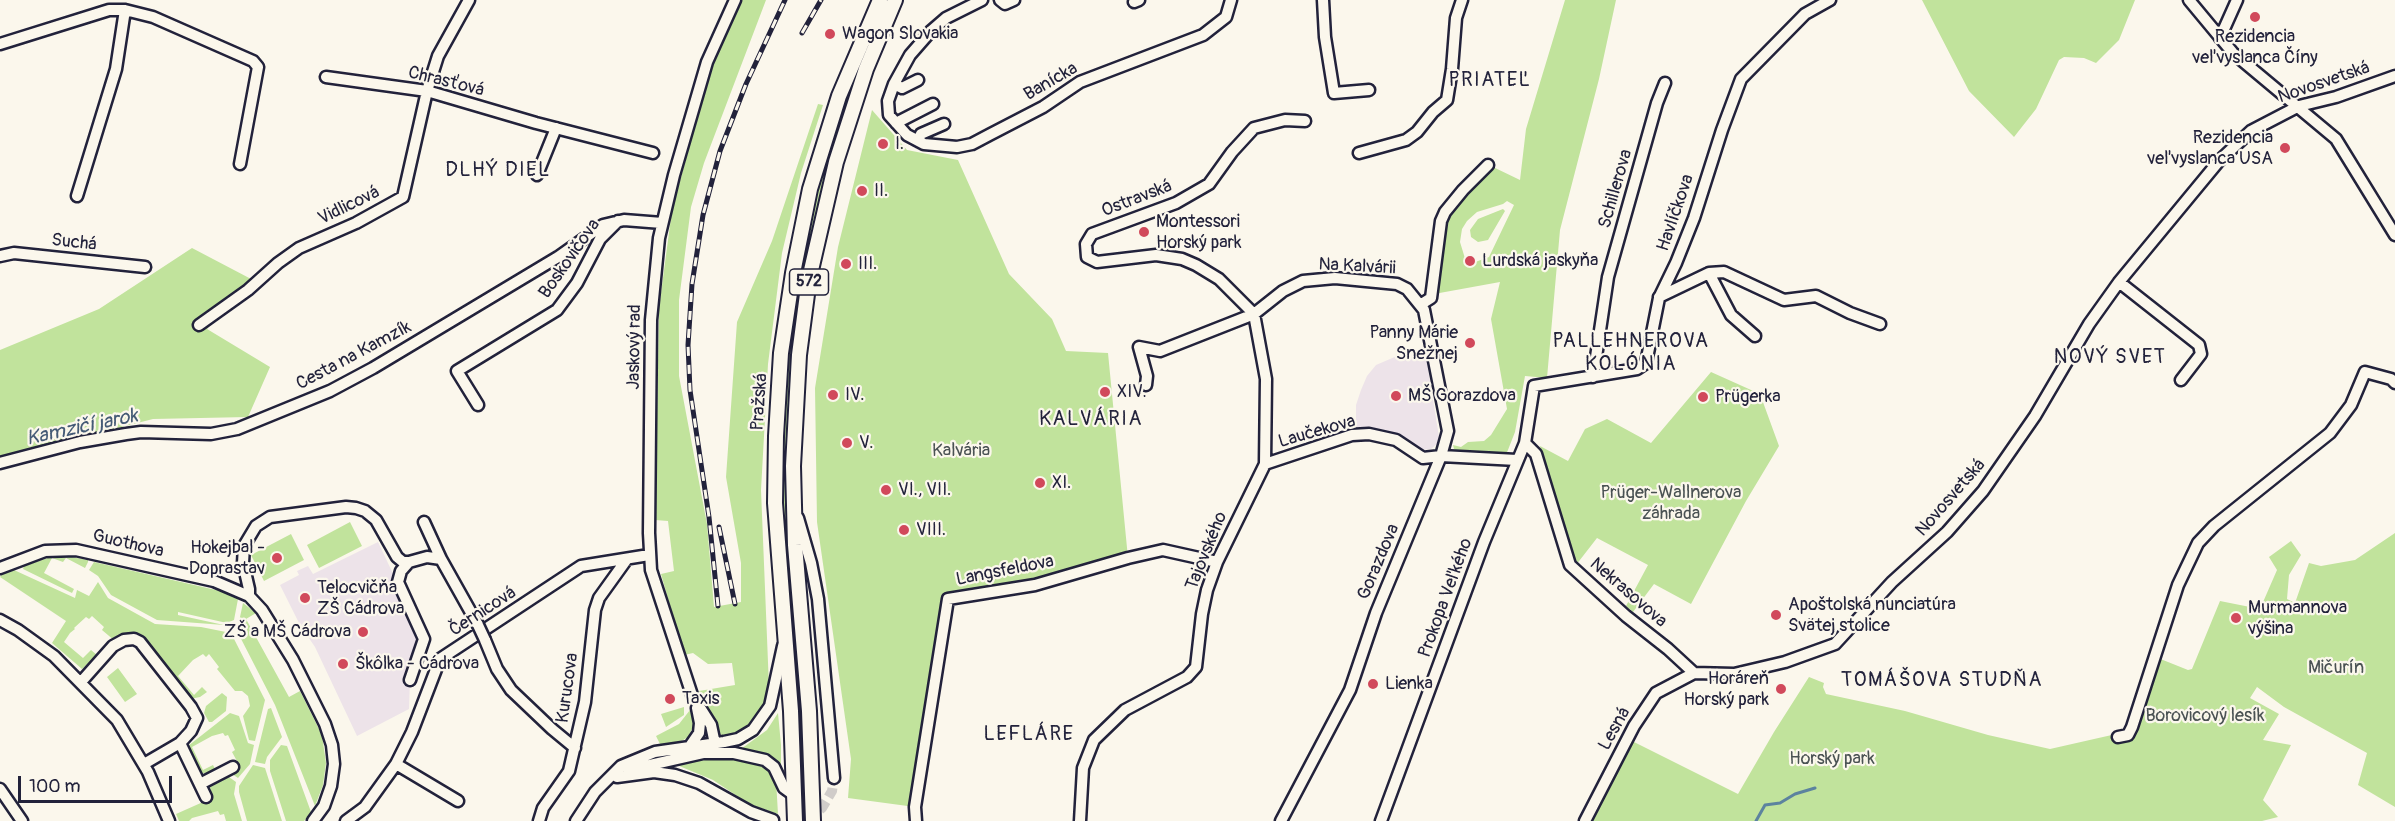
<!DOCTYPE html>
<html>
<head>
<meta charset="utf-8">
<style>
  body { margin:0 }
  #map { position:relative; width:2395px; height:821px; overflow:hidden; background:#fbf7ec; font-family:Pangolin,sans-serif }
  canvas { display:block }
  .scale { position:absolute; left:18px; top:776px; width:154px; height:27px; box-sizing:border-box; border:3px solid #22223b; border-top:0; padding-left:8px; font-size:18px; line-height:21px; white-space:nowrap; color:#22223b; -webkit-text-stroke:4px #fbf7ec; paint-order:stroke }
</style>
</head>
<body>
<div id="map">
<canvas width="2395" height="821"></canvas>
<div class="scale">100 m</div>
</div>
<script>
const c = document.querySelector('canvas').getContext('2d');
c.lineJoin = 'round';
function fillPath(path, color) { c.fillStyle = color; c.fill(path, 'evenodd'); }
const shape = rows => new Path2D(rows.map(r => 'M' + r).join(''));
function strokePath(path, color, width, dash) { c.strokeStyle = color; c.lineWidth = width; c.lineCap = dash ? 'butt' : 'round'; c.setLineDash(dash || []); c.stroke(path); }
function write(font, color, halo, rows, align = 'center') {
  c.font = font + ' Pangolin,sans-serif'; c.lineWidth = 4.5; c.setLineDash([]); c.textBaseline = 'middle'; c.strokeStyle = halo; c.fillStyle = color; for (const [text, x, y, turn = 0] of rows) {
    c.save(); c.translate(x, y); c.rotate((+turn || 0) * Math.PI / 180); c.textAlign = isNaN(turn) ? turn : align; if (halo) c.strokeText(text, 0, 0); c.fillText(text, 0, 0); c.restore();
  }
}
const built = shape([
  [1425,350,1439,437,1437,444,1431,449,1422,450,1409,441,1387,432,1356,431,1356,405,1361,390,1367,376,1376,365,1404,353],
  [378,542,424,639,410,680,409,709,357,736,315,647,300,625,280,585,299,575,297,571,308,566,313,574]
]);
const green = shape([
  [741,0,766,0,704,163,691,207,679,300,679,376,707,524,714,607,741,602,741,563,726,477,737,322,772,241,818,104,823,105,801,173,782,253,768,364,761,490,769,687,763,714,743,732,726,737,720,734,699,691,735,685,732,663,708,664,693,653,684,655,661,574,674,571,668,521,655,520,659,308,672,210,709,75],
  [1565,0,1616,0,1599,79,1560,230,1547,378,1525,376,1515,432,1506,455,1463,454,1454,449,1453,445,1461,447,1468,442,1484,441,1491,435,1507,409,1491,319,1500,282,1434,294,1446,214,1491,166,1520,180,1526,129],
  [1507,201,1514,205,1489,257,1467,265,1460,242,1462,229,1467,221,1477,212,1503,204],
  [1922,0,2135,0,2119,40,2096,63,2084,58,2064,57,2059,60,2036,109,2014,137,1969,91],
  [865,50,820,196,808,254,791,372,787,442,787,510,805,753,807,821,802,821,795,685,782,511,782,441,786,371,802,253,816,195,838,120],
  [872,110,907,150,958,160,1009,274,1052,319,1066,351,1108,353,1128,558,1035,585,948,599,915,807,848,798,851,759,817,522,815,388,838,247],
  [1503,209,1505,211,1488,240,1478,242,1471,237,1470,230,1478,219],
  [192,248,253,280,207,329,270,367,248,417,153,419,0,458,0,350,99,309],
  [1711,372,1760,394,1779,446,1746,501,1691,604,1654,584,1633,612,1626,606,1648,565,1597,538,1576,565,1540,446,1568,461,1585,429,1607,419,1651,443],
  [350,522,362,546,319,568,307,545],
  [2395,533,2395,807,2358,785,2367,753,2284,707,2257,687,2250,698,2279,714,2263,740,2291,745,2263,800,2278,817,2262,821,1589,821,1632,741,1738,794,1774,732,1809,677,1824,683,1823,687,1826,694,1905,711,1988,735,2050,749,2125,732,2135,734,2158,658,2188,670,2192,669,2220,601,2260,609,2277,570,2269,557,2291,541,2301,555,2289,575,2287,599,2295,603,2309,563,2321,566,2355,560],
  [291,534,304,560,264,581,251,555],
  [66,556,88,560,88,562,85,568,66,558,63,562,52,558,44,573,74,589,72,593,23,569,24,566,51,557],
  [94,562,229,593,238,599,234,620,227,623,178,612,178,615,224,625,157,620,111,595,98,576,89,570],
  [14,570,75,598,77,590,89,596,98,582,108,598,155,624,201,627,231,633,265,700,255,741,249,740,243,716,250,706,248,696,242,691,235,691,217,669,219,667,209,654,206,657,203,654,193,660,178,676,194,695,202,687,207,692,200,697,190,699,143,641,115,641,102,630,104,627,92,616,89,619,86,617,74,628,75,629,70,633,64,642,83,658,91,650,97,655,82,669,52,643,66,621,0,577,2,574],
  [243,603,256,613,246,619,289,697,300,691,322,735,326,763,323,785,315,806,275,705,237,631],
  [118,668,137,694,125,702,107,677],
  [222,693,227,697,226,711,212,722,209,722,204,713,206,706],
  [684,707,684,715,666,727,661,714],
  [271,708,282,737,267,757,265,764,255,762,268,709],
  [690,710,694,725,688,737,677,744,661,746,656,736,679,724],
  [230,713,239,716,248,743,254,745,250,764,238,778,232,774,238,763,232,752,235,750,228,735,225,736,223,733,212,736,192,747,203,770,213,765,216,771,199,774,188,746],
  [778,713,781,745,781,768,762,754,741,749,767,730],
  [281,745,287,746,311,812,304,821,286,821,270,771,270,760],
  [729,758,745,758,766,765,773,772,776,780,778,814,749,804,713,780,672,763],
  [253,765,265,768,282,821,247,821,239,792,239,786],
  [229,777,236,782,234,794,242,821,226,821,224,814,220,815,218,811,192,818,189,821,179,821,176,814,212,798,210,787]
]);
const stream = shape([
  [1756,821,1765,805,1780,803,1795,794,1815,788]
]);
const minorTunnel = shape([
  [793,821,811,816,822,808,832,791,834,778]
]);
const minor = shape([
  [982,0,946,18,931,31,910,55,894,84,888,101,889,115,907,135,924,144,957,147,972,144,989,135,1043,107,1080,82,1203,35,1226,17,1231,0],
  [1000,0,1005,4,1014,0],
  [1323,0,1325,37,1334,93,1369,90],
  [2189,0,2233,53,2336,139,2395,235],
  [1134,2,1139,0],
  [2220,38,2237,0],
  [0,44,109,10,125,10,153,17,253,61,258,67,240,164],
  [326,77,427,91,536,123,653,153],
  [894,84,902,88,918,80],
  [896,123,933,104],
  [918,141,921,134,944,124],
  [1359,153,1406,140,1417,132,1433,112,1447,100,1452,69,1456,18,1462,0],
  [537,175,556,128],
  [77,196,116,69,125,10],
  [0,256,14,253,145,267],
  [1709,273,1731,315,1755,336],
  [2119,282,2199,345,2201,354,2181,380],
  [1659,297,1709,273,1724,272,1784,300,1816,296,1850,313,1880,324],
  [1420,305,1431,298,1441,221,1445,212,1463,190,1488,165],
  [1254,314,1219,279,1196,265,1182,259,1156,255,1097,262,1087,257,1086,244,1092,234,1176,203,1209,184,1232,152,1254,128,1285,120,1305,121],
  [199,325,248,290,278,263,299,248,356,223,403,197,427,91,438,56,469,0],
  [1593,377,1608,277,1657,103,1665,83],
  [1146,385,1147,376,1139,347,1160,351,1254,314,1283,291,1303,281,1335,278,1397,284,1407,289,1424,310,1448,431,1441,456,1376,613,1350,690,1281,821],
  [478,405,457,371,557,310,577,283,600,239,618,221],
  [1525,443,1536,454,1570,565,1626,616,1668,649,1694,673,1734,674,1785,662,1835,644,1892,582,1947,532,1983,491,2035,416,2089,324,2119,282,2219,161,2251,131,2299,106,2336,97,2395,76],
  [0,463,80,442,126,434,141,432,211,434,237,429,330,391,373,368,558,257,603,225,624,220,662,223],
  [1265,464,1352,435,1369,434,1396,440,1423,458,1441,456,1517,460],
  [798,518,811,563,818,599,834,778],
  [441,559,478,625],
  [0,568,45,551,76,550,214,581,249,596,262,610,293,660,325,724,332,745,334,764,331,786,324,806,313,821],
  [249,596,249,589,243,563,244,546,256,526,270,517,346,507,356,508,365,511,376,520,397,557,403,562,409,562],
  [0,620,18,630,54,656,117,720,148,772,169,821],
  [485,640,497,669,511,690,552,729,575,748],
  [410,680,424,639,398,582,401,571,409,562,427,557,441,559,424,522],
  [81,682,113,646,124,640,134,639,140,642,191,707,197,718,191,731,180,743,144,764],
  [2118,737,2128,735,2132,727,2178,585,2198,543,2214,526,2330,433,2351,405,2365,372,2391,379,2395,383],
  [180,743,206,797],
  [715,744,711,725,692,695,651,570,649,533,651,320,659,238,674,175,707,62,735,0],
  [690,746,699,733,700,723,697,708],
  [704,753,734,753,765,760,774,767,784,788,795,796],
  [396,764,458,801],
  [628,770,703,753,715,744],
  [617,777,654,772,675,775,699,783,751,812,773,820],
  [200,784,233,767],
  [0,789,22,821],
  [346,821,365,807,396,764,412,732,440,659,581,566,649,555],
  [539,821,543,808,569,771,585,702,595,610,599,598,627,559],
  [576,821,595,792,621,766,655,752,724,742,738,739,753,730,770,706,783,646],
  [916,821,915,807,948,599,1035,585,1128,558,1163,550,1217,562],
  [1080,821,1083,768,1094,740,1125,710,1187,677,1196,667,1202,614,1207,590,1217,562,1265,464,1266,379,1254,314],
  [1381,821,1484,542,1525,443,1534,386,1637,369,1646,363,1659,298,1676,263,1694,218,1722,130,1741,79,1805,14,1830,0],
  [1585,821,1634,726,1656,693,1694,673]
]);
const major = shape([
  [795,821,791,711,775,503,776,436,781,353,793,273,810,189,839,96,880,0],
  [813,821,809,711,795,545,793,466,799,355,809,279,836,162,866,69,895,0]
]);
const rail = shape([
  [802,33,821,0],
  [719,527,735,604],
  [718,606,709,517,690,390,688,345,692,284,703,215,720,151,746,84,785,0]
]);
const minorBridge = shape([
  [478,625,485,640]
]);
const markers = [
  [2255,17,6,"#d1495b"],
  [830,34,6,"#d1495b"],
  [883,144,6,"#d1495b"],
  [2285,148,6,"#d1495b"],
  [862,191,6,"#d1495b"],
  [1144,232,6,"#d1495b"],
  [1470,261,6,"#d1495b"],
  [846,264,6,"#d1495b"],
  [1470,343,6,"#d1495b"],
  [1105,392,6,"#d1495b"],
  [833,395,6,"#d1495b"],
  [1396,396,6,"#d1495b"],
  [1703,397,6,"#d1495b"],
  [847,443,6,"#d1495b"],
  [1040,483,6,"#d1495b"],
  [886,490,6,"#d1495b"],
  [904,530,6,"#d1495b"],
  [277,558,6,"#d1495b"],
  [305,598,6,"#d1495b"],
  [1776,615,6,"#d1495b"],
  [2236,618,6,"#d1495b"],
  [363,632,6,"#d1495b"],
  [343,664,6,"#d1495b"],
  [1373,684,6,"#d1495b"],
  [1781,689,6,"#d1495b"],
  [670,699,6,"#d1495b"]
];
const shields = [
  [809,282,39]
];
const shieldNames = [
  ["572",809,282]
];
const poiNames = [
  ["Wagon Slovakia",842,34],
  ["Rezidencia",2255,37,"center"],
  ["veľvyslanca Číny",2255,58,"center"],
  ["Rezidencia",2273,138,"right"],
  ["veľvyslanca USA",2273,159,"right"],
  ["I.",895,144],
  ["II.",874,191],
  ["Montessori",1156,222],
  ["Horský park",1156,243],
  ["Lurdská jaskyňa",1482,261],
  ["III.",858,264],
  ["Panny Márie",1458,333,"right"],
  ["Snežnej",1458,354,"right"],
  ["XIV.",1117,392],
  ["IV.",845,395],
  ["MŠ Gorazdova",1408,396],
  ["Prügerka",1715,397],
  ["V.",859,443],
  ["XI.",1052,483],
  ["VI., VII.",898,490],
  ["VIII.",916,530],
  ["Hokejbal -",265,548,"right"],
  ["Doprastav",265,569,"right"],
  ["Telocvičňa",317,588],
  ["ZŠ Cádrova",317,609],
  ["Apoštolská nunciatúra",1788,605],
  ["Svätej stolice",1788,626],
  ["Murmannova",2248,608],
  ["výšina",2248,629],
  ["ZŠ a MŠ Cádrova",351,632,"right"],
  ["Škôlka - Cádrova",355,664],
  ["Horáreň",1769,679,"right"],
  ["Horský park",1769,700,"right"],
  ["Lienka",1385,684],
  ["Taxis",682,699]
];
const streetNames = [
  ["Chrasťová",446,82,14],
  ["Banícka",1051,82,-30],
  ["Novosvetská",2324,83,-19],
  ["Schillerova",1616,189,-74],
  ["Ostravská",1137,199,-21],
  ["Vidlicová",349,206,-26],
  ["Havlíčkova",1676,213,-71],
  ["Suchá",74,243,6],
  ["Boskovičova",570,259,-55],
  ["Na Kalvárii",1357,267,3],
  ["Jaskový rad",635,347,-89],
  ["Cesta na Kamzík",354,356,-28],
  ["Pražská",760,402,-86],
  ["Laučekova",1317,432,-16],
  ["Novosvetská",1951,498,-49],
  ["Guothova",128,544,13],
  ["Tajovského",1207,551,-68],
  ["Gorazdova",1379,562,-67],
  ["Langsfeldova",1005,571,-11],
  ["Nekrasovova",1628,593,41],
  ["Prokopa Veľkého",1446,598,-70],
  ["Černicová",483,612,-33],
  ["Kurucova",568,688,-82],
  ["Lesná",1615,729,-61]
];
const parkNames = [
  ["Kalvária",961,451],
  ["Prüger-Wallnerova",1671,493],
  ["záhrada",1671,514],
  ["Mičurín",2336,668],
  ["Borovicový lesík",2205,716],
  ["Horský park",1832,759]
];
const neighbourhoodNames = [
  ["PRIATEĽ",1490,81],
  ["DLHÝ DIEL",498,171],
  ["PALLEHNEROVA",1631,342],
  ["KOLÓNIA",1631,365],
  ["NOVÝ SVET",2110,358],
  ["KALVÁRIA",1091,420],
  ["TOMÁŠOVA STUDŇA",1942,681],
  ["LEFLÁRE",1029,735]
];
const waterNames = [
  ["Kamzičí jarok",82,428,-12]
];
fillPath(built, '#ede3e9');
fillPath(green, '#c1e39c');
strokePath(stream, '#5c839f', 3);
strokePath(minorTunnel, '#d0ccc9', 10, [10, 5]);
strokePath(minor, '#22223b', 15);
strokePath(major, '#22223b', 18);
strokePath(minor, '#fbf7ec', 10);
strokePath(major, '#fbf7ec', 14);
strokePath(rail, '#22223b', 5);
strokePath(rail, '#fbf7ec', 3, [9]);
strokePath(minorBridge, '#22223b', 15, []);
strokePath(minorBridge, '#fbf7ec', 10);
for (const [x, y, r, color] of markers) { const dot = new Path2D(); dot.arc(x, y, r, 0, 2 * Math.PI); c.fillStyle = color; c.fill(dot); strokePath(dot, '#fbf7ec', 2); }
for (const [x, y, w] of shields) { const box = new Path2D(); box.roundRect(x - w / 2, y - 13, w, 26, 4.5); c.fillStyle = '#fbf7ec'; c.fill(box); strokePath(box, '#22223b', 1.5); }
write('bold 16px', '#22223b', null, shieldNames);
write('18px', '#22223b', '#fbf7ec', poiNames, 'left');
write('18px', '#22223b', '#fbf7ec', streetNames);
write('18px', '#4a5253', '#fbf7ec', parkNames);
c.letterSpacing = '1.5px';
write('20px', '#22223b', '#fbf7ec', neighbourhoodNames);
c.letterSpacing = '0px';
write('italic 20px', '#445a75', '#fbf7ec', waterNames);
</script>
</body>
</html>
